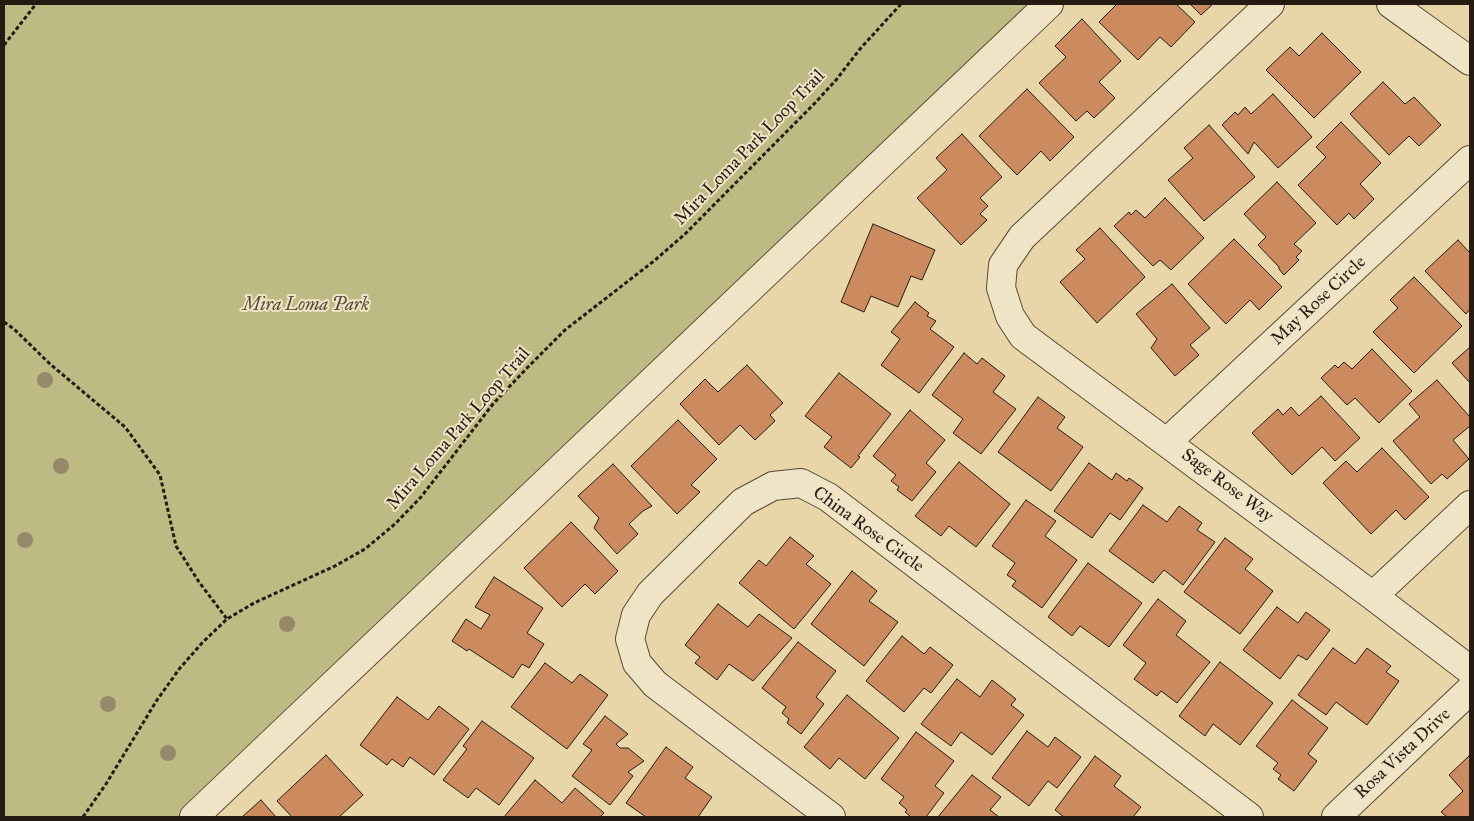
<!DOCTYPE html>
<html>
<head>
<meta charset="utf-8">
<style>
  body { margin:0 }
  #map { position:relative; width:1474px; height:821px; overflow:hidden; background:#e8d5a8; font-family:"IM FELL Great Primer",serif }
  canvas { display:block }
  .frame { position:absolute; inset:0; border:5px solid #261b13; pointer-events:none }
</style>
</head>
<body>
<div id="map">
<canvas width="1474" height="821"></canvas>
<div class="frame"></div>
</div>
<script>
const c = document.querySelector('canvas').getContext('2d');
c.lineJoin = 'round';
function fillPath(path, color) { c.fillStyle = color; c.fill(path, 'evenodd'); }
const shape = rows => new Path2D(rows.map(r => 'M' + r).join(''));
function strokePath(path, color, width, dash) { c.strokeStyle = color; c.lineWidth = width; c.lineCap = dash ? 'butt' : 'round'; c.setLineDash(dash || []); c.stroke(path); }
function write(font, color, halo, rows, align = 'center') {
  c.font = font + ' "IM FELL Great Primer",serif'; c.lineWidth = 4; c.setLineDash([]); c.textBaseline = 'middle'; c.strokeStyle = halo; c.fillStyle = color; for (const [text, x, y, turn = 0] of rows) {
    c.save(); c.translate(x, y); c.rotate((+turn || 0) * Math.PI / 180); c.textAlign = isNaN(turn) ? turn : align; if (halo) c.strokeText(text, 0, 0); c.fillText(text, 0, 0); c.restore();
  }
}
const green = shape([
  [4,4,1058,4,209,817,4,817]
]);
const building = shape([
  [1117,4,1176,4,1195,22,1171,47,1160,37,1138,60,1099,22,1117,4],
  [1190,4,1213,4,1201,15,1190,4],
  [1082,19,1121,61,1099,82,1115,98,1094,118,1087,111,1076,121,1039,83,1066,57,1055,46,1082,19],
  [1322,33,1361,72,1314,118,1266,70,1290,47,1299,56,1322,33],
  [1383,82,1405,104,1414,97,1441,125,1419,146,1409,136,1389,155,1350,114,1383,82],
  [1027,89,1074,137,1050,161,1041,151,1017,175,979,136,1027,89],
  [1273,94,1312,137,1278,168,1254,142,1248,154,1222,125,1235,112,1238,115,1245,107,1251,114,1273,94],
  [1341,122,1381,163,1360,184,1374,199,1354,219,1349,213,1337,225,1298,185,1326,157,1316,147,1341,122],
  [1209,125,1255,177,1204,221,1168,180,1193,158,1184,148,1209,125],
  [962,134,1002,177,980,198,988,206,980,214,987,220,961,245,917,198,947,170,936,158,962,134],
  [1277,182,1316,223,1294,244,1302,251,1296,257,1299,260,1284,275,1279,269,1279,267,1258,245,1266,237,1244,214,1277,182],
  [1165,198,1204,238,1171,270,1160,260,1153,266,1114,226,1129,212,1131,215,1136,210,1145,218,1165,198],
  [873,224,935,250,922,280,911,276,898,307,871,296,864,312,841,302,873,224],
  [1100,228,1145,277,1097,323,1060,282,1085,259,1076,250,1100,228],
  [1234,239,1282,287,1259,310,1250,300,1226,324,1188,284,1234,239],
  [1458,240,1470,253,1470,309,1466,314,1425,271,1458,240],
  [1414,277,1462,326,1414,373,1373,332,1398,308,1390,300,1414,277],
  [1172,284,1210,328,1190,345,1199,355,1175,376,1151,348,1157,339,1136,314,1172,284],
  [915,302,929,313,927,316,936,321,930,329,954,347,919,393,881,365,900,339,891,332,915,302],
  [1470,347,1470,383,1452,363,1470,347],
  [1372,349,1412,391,1379,423,1355,398,1347,405,1321,378,1335,365,1338,368,1344,362,1352,369,1372,349],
  [964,353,977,364,982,358,1005,376,993,392,1016,409,981,454,953,433,963,419,932,395,964,353],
  [747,365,783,403,770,415,775,421,755,440,740,425,719,445,680,404,705,379,718,392,747,365],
  [839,373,891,414,858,456,860,457,851,468,824,447,832,437,805,416,839,373],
  [1437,380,1470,417,1470,426,1453,440,1469,459,1447,479,1442,474,1431,484,1393,441,1420,417,1409,404,1437,380],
  [1321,396,1360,438,1335,461,1322,447,1292,475,1252,433,1278,409,1283,415,1291,407,1299,416,1321,396],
  [1038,397,1065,417,1057,428,1083,447,1051,491,998,452,1038,397],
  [910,410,945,440,926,463,936,472,912,501,897,490,899,487,891,481,896,475,873,456,910,410],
  [678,420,717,459,691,485,700,492,677,514,631,466,678,420],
  [1382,448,1429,497,1405,520,1396,510,1371,534,1323,483,1346,461,1357,472,1382,448],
  [959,462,1010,504,976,547,949,526,941,536,915,516,959,462],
  [1089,463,1112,480,1116,473,1127,481,1129,478,1143,488,1120,520,1110,513,1092,538,1054,511,1089,463],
  [613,464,652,506,643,511,629,524,638,534,617,554,594,528,599,518,578,496,613,464],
  [1026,500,1056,521,1045,536,1077,560,1042,608,1012,586,1016,581,1007,575,1015,563,992,546,1026,500],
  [1143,505,1167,522,1179,506,1202,523,1197,530,1215,542,1183,585,1164,570,1153,583,1109,551,1143,505],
  [571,522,618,571,595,594,585,584,562,607,524,568,571,522],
  [790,537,814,556,806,564,831,584,794,629,739,583,759,560,766,566,790,537],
  [1225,538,1253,559,1245,569,1273,591,1240,634,1184,592,1225,538],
  [1088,563,1142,603,1109,647,1080,626,1072,636,1048,617,1088,563],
  [852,571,877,591,869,601,898,622,864,666,811,624,852,571],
  [494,577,543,608,527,633,544,644,529,668,522,664,513,678,469,649,467,651,452,641,466,619,481,629,490,615,475,607,494,577],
  [1158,599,1186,621,1176,635,1210,662,1177,703,1161,691,1157,696,1134,679,1146,663,1123,645,1158,599],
  [718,604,748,627,759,614,792,638,753,681,729,664,717,680,695,663,700,657,685,645,718,604],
  [1277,607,1298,623,1306,612,1330,630,1307,660,1298,655,1280,679,1243,650,1277,607],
  [902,636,924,654,930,647,953,665,931,693,924,688,904,712,866,681,902,636],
  [798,642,836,671,816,697,824,704,801,734,787,723,789,719,782,713,786,707,762,688,798,642],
  [1333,648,1355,664,1367,648,1391,666,1386,672,1399,681,1367,725,1336,702,1326,715,1298,695,1333,648],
  [1220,662,1273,703,1240,745,1213,724,1205,736,1179,716,1220,662],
  [545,663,572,683,580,674,608,695,567,749,511,707,545,663],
  [957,679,980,697,992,680,1016,699,1011,705,1024,715,992,755,961,732,951,746,921,724,957,679],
  [847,695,899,738,865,779,839,758,830,769,804,747,847,695],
  [397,697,428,720,439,706,469,729,434,775,410,757,403,767,392,759,387,765,360,745,397,697],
  [1292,700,1328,728,1308,754,1317,761,1294,791,1278,779,1281,775,1273,769,1278,763,1256,746,1292,700],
  [605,716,628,734,616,744,620,748,628,748,644,761,628,772,633,776,610,805,572,776,592,750,583,744,605,716],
  [482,721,534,758,499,805,476,788,468,798,443,780,467,749,463,746,482,721],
  [1027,731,1048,747,1055,737,1081,757,1057,788,1048,781,1029,806,992,778,1027,731],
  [916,732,954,761,935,786,944,793,926,817,911,817,905,812,907,810,899,803,904,797,881,779,916,732],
  [666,747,693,767,685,778,712,797,698,817,646,817,626,803,666,747],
  [326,755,363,795,339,817,292,817,277,801,326,755],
  [1095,756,1121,776,1114,786,1141,807,1133,817,1064,817,1055,810,1095,756],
  [1469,756,1470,757,1470,817,1447,817,1441,812,1463,791,1449,775,1469,756],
  [972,775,1001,797,990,810,999,817,938,817,972,775],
  [535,780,562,803,575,788,604,813,600,817,504,817,535,780],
  [261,800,276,817,242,817,261,800]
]);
const path = shape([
  [4,45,36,4],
  [4,322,14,329,50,364,125,427,160,475,176,546,199,582,227,619],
  [83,817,106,784,157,700,180,668,202,643,227,619,254,603,335,566,365,549,395,524,421,497,493,404,527,368,565,330,654,261,685,234,815,103,836,80,860,49,901,4]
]);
const minor = shape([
  [1270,4,1022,237,1003,265,1001,288,1010,316,1023,336,1373,596,1470,670],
  [1391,4,1470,61],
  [1167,442,1470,160],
  [1373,596,1470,505],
  [194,817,1049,4],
  [831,817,655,684,637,663,630,639,636,615,650,594,743,502,773,486,801,483,828,497,1249,817],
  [1336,817,1470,690]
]);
const trees = [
  [45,380],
  [61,466],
  [25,540],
  [287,624],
  [108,704],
  [168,753]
];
const streetNames = [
  ["Mira Loma Park Loop Trail",750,148,-46],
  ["May Rose Circle",1319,301,-43],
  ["Mira Loma Park Loop Trail",459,429,-49],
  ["Sage Rose Way",1227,486,37],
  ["China Rose Circle",868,530,36],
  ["Rosa Vista Drive",1403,754,-43]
];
const parkNames = [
  ["Mira Loma Park",306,306]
];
fillPath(green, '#bdbb83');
fillPath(building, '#cc8b5f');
strokePath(building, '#261b13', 1);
strokePath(minor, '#564a38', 30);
strokePath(path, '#261b13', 3, [4, 2.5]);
strokePath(minor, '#f0e4c6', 28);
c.fillStyle = '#968969';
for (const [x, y] of trees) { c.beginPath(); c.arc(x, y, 8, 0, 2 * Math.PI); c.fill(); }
write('18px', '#261b13', '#f0e4c6', streetNames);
write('italic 18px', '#534b35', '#f0e4c6', parkNames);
</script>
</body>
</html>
